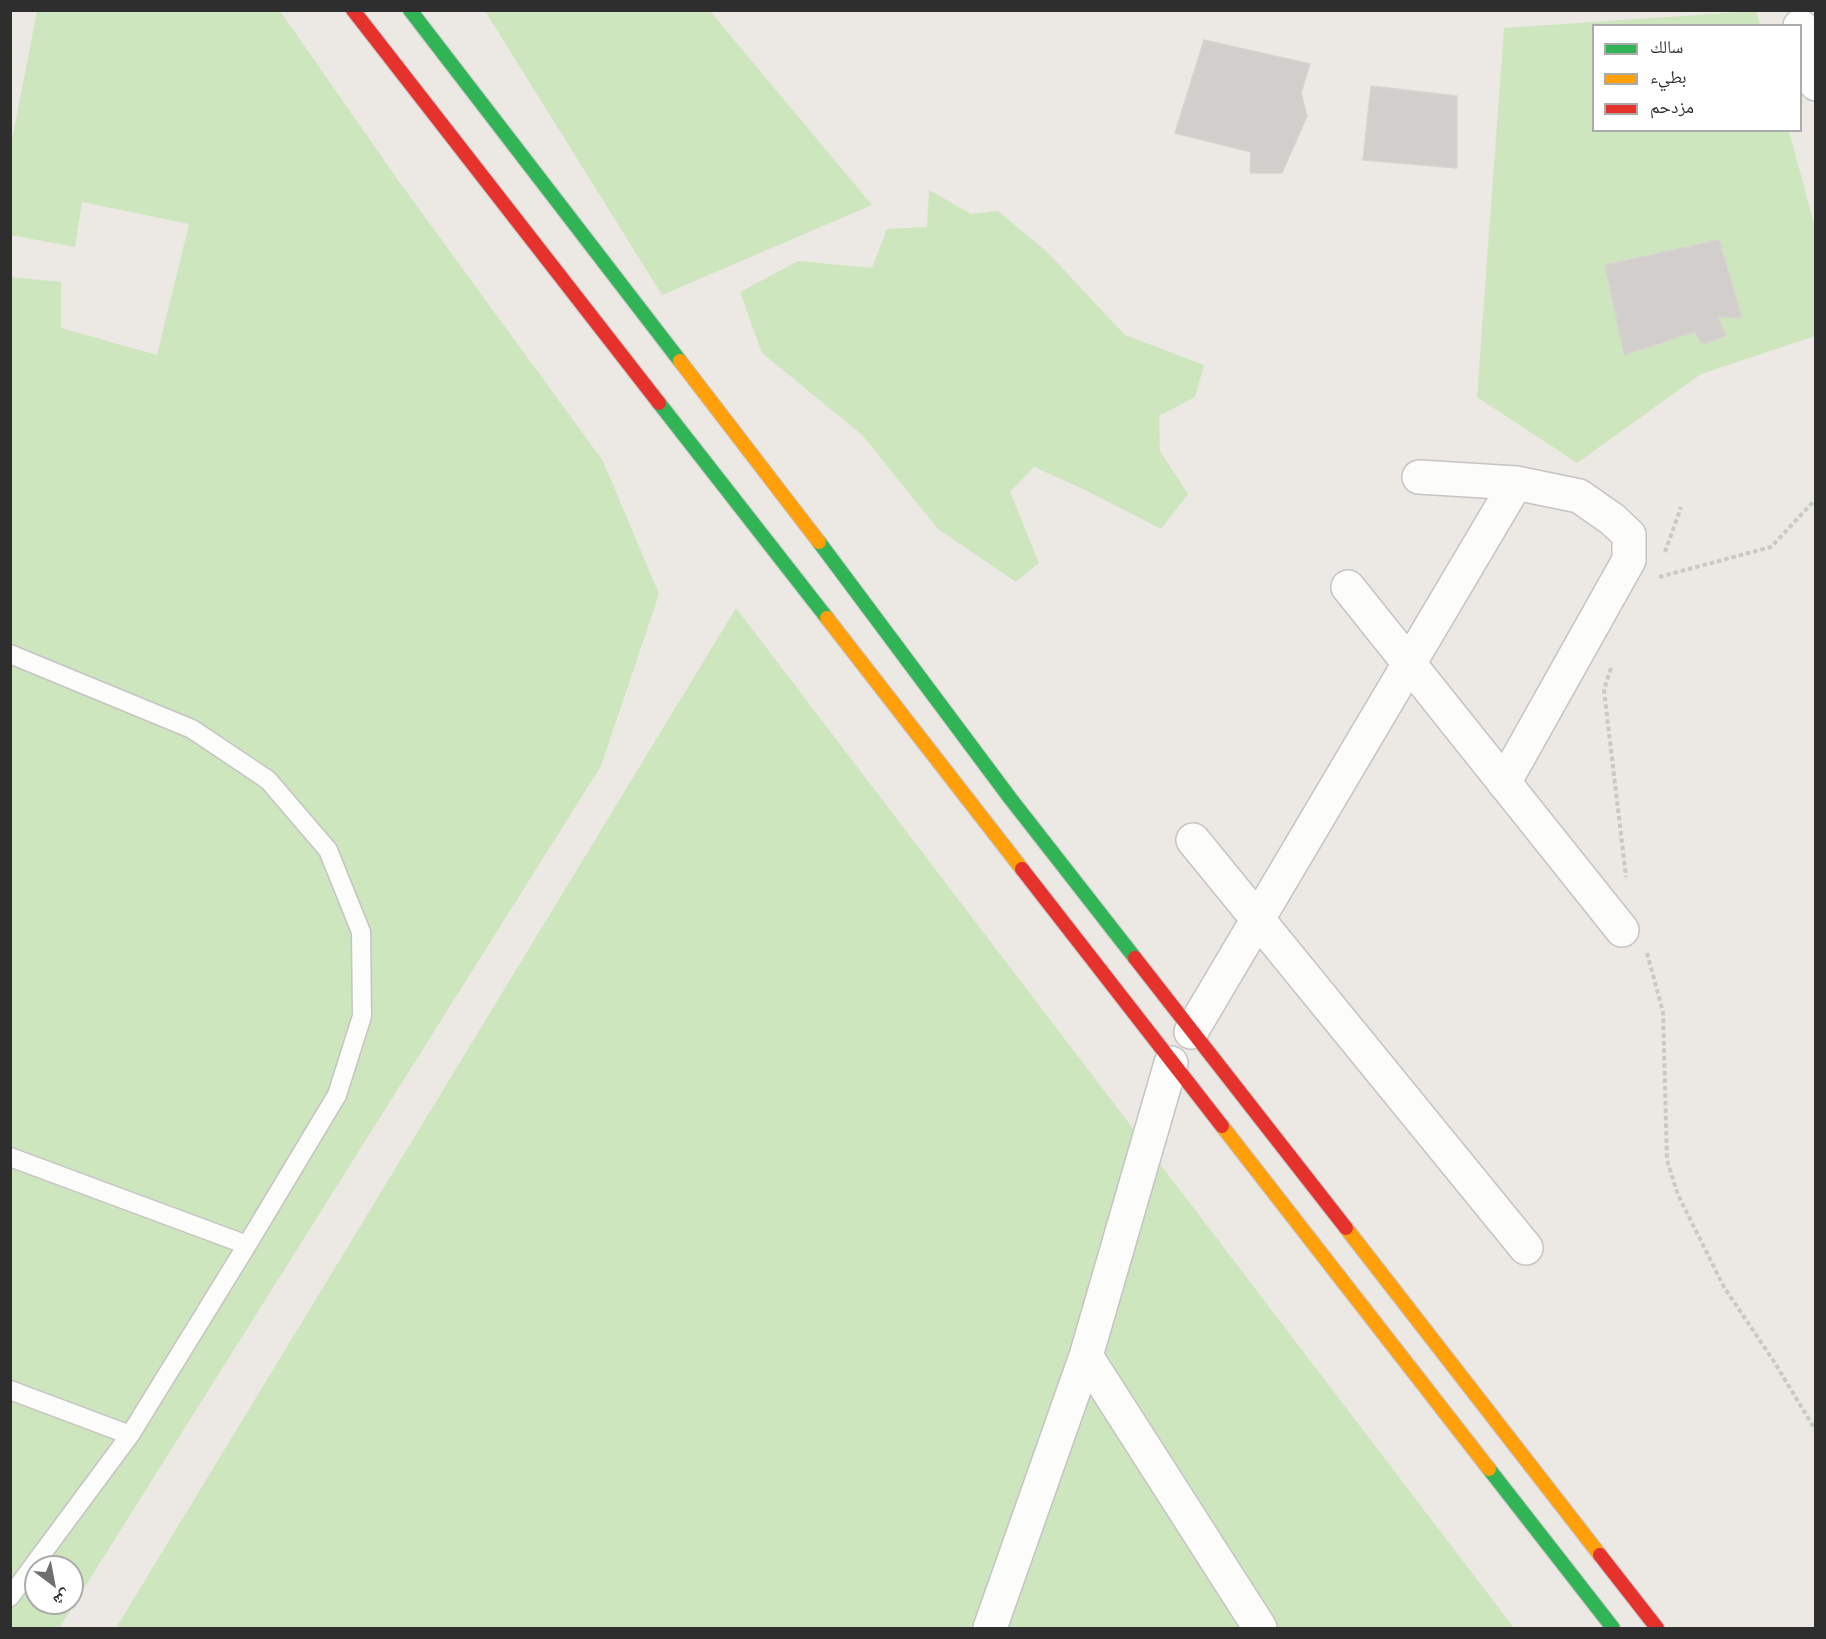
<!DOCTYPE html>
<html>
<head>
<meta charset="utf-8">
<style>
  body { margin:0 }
  #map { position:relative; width:1826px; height:1639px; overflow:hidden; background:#ece8e4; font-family:Inter,"Noto Naskh Arabic",sans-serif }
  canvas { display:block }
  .frame { position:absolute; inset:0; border:12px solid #2e2e2e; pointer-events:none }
  .legend { position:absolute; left:1592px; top:24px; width:210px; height:108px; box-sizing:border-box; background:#fff; border:2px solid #ababab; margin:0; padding:8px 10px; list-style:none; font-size:18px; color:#2e2e2e }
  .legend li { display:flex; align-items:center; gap:12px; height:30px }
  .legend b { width:30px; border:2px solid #ababab }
  .north { position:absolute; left:24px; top:1555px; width:60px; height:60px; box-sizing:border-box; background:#fff; border:2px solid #ababab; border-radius:50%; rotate:148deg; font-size:16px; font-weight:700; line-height:24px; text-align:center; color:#2e2e2e }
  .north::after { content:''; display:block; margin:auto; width:21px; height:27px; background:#706f6e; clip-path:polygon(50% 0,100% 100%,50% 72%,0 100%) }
</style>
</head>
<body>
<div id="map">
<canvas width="1826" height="1639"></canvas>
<div class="frame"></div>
<ul class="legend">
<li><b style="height:8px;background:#30b455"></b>سالك</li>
<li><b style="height:8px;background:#ff9f0a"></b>بطيء</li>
<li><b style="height:8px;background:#e5322d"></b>مزدحم</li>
</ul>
<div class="north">ش</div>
</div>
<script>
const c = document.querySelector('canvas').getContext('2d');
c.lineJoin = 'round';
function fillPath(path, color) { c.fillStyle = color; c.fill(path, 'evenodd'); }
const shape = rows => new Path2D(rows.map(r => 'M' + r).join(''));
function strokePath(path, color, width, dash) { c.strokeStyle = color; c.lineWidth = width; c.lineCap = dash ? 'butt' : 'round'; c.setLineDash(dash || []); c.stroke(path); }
const green = shape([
  [37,11,280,11,400,183,603,461,659,594,601,766,59,1628,10,1628,10,277,61,282,61,328,157,355,189,224,82,202,75,247,11,235,11,145],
  [36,1567,72,1567,72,1603,36,1603],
  [485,11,710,11,872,205,662,295],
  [1756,11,1760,25,1594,26,1594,130,1789,131,1815,228,1815,336,1701,374,1577,463,1477,397,1504,28],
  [929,190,971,214,998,211,1047,252,1125,335,1204,365,1195,397,1159,416,1160,451,1188,494,1161,529,1085,490,1034,467,1010,492,1039,563,1016,582,938,529,862,435,762,353,740,292,798,261,872,268,887,229,927,227],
  [736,608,1514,1628,116,1628]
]);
const building = shape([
  [1204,40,1310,64,1301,93,1307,116,1282,173,1250,173,1251,152,1175,133,1204,40],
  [1371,86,1457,96,1457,168,1363,160,1371,86],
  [1719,240,1742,318,1718,317,1726,336,1702,344,1695,332,1624,355,1605,265,1719,240]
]);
const path = shape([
  [1665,552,1681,507],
  [1659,577,1771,547,1816,499],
  [1611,668,1604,690,1626,877],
  [1647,953,1663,1012,1667,1160,1678,1195,1724,1287,1773,1360,1816,1431]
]);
const lane = shape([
  [10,654,192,729,268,780,328,850,361,932,362,1016,337,1095,247,1245,130,1435,10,1597],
  [10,1157,247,1245],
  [10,1390,130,1435]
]);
const street = shape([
  [1800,26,1816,84],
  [1419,477,1516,483,1579,496,1612,519,1629,535,1629,560,1504,783],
  [1348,587,1622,930],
  [1193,840,1526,1248],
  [1191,1032,1516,483],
  [1086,1356,1260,1628],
  [990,1628,1086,1356,1171,1063]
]);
const fast = shape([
  [410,10,680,361],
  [659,403,827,618],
  [819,542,1010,798,1135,958],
  [1489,1469,1613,1628]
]);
const slow = shape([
  [680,361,819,542],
  [827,618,1022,869],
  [1222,1126,1489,1469],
  [1346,1228,1600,1555]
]);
const jam = shape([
  [353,10,659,403],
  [1022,869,1222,1126],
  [1135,958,1346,1228],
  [1600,1555,1657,1628]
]);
fillPath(green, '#cee6be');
fillPath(building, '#d1cecb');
strokePath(building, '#d7d4d0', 1.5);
strokePath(lane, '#c5c4c5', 21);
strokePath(street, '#c5c4c5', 36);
strokePath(fast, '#c6c5c4', 16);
strokePath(slow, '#c6c5c4', 16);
strokePath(jam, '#c6c5c4', 16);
strokePath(path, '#c9c9c8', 4, [4.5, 3]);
strokePath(lane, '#fcfcfb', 18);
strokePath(street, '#fcfcfb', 33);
strokePath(fast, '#30b455', 14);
strokePath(slow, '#ff9f0a', 14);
strokePath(jam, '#e5322d', 14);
</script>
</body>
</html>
